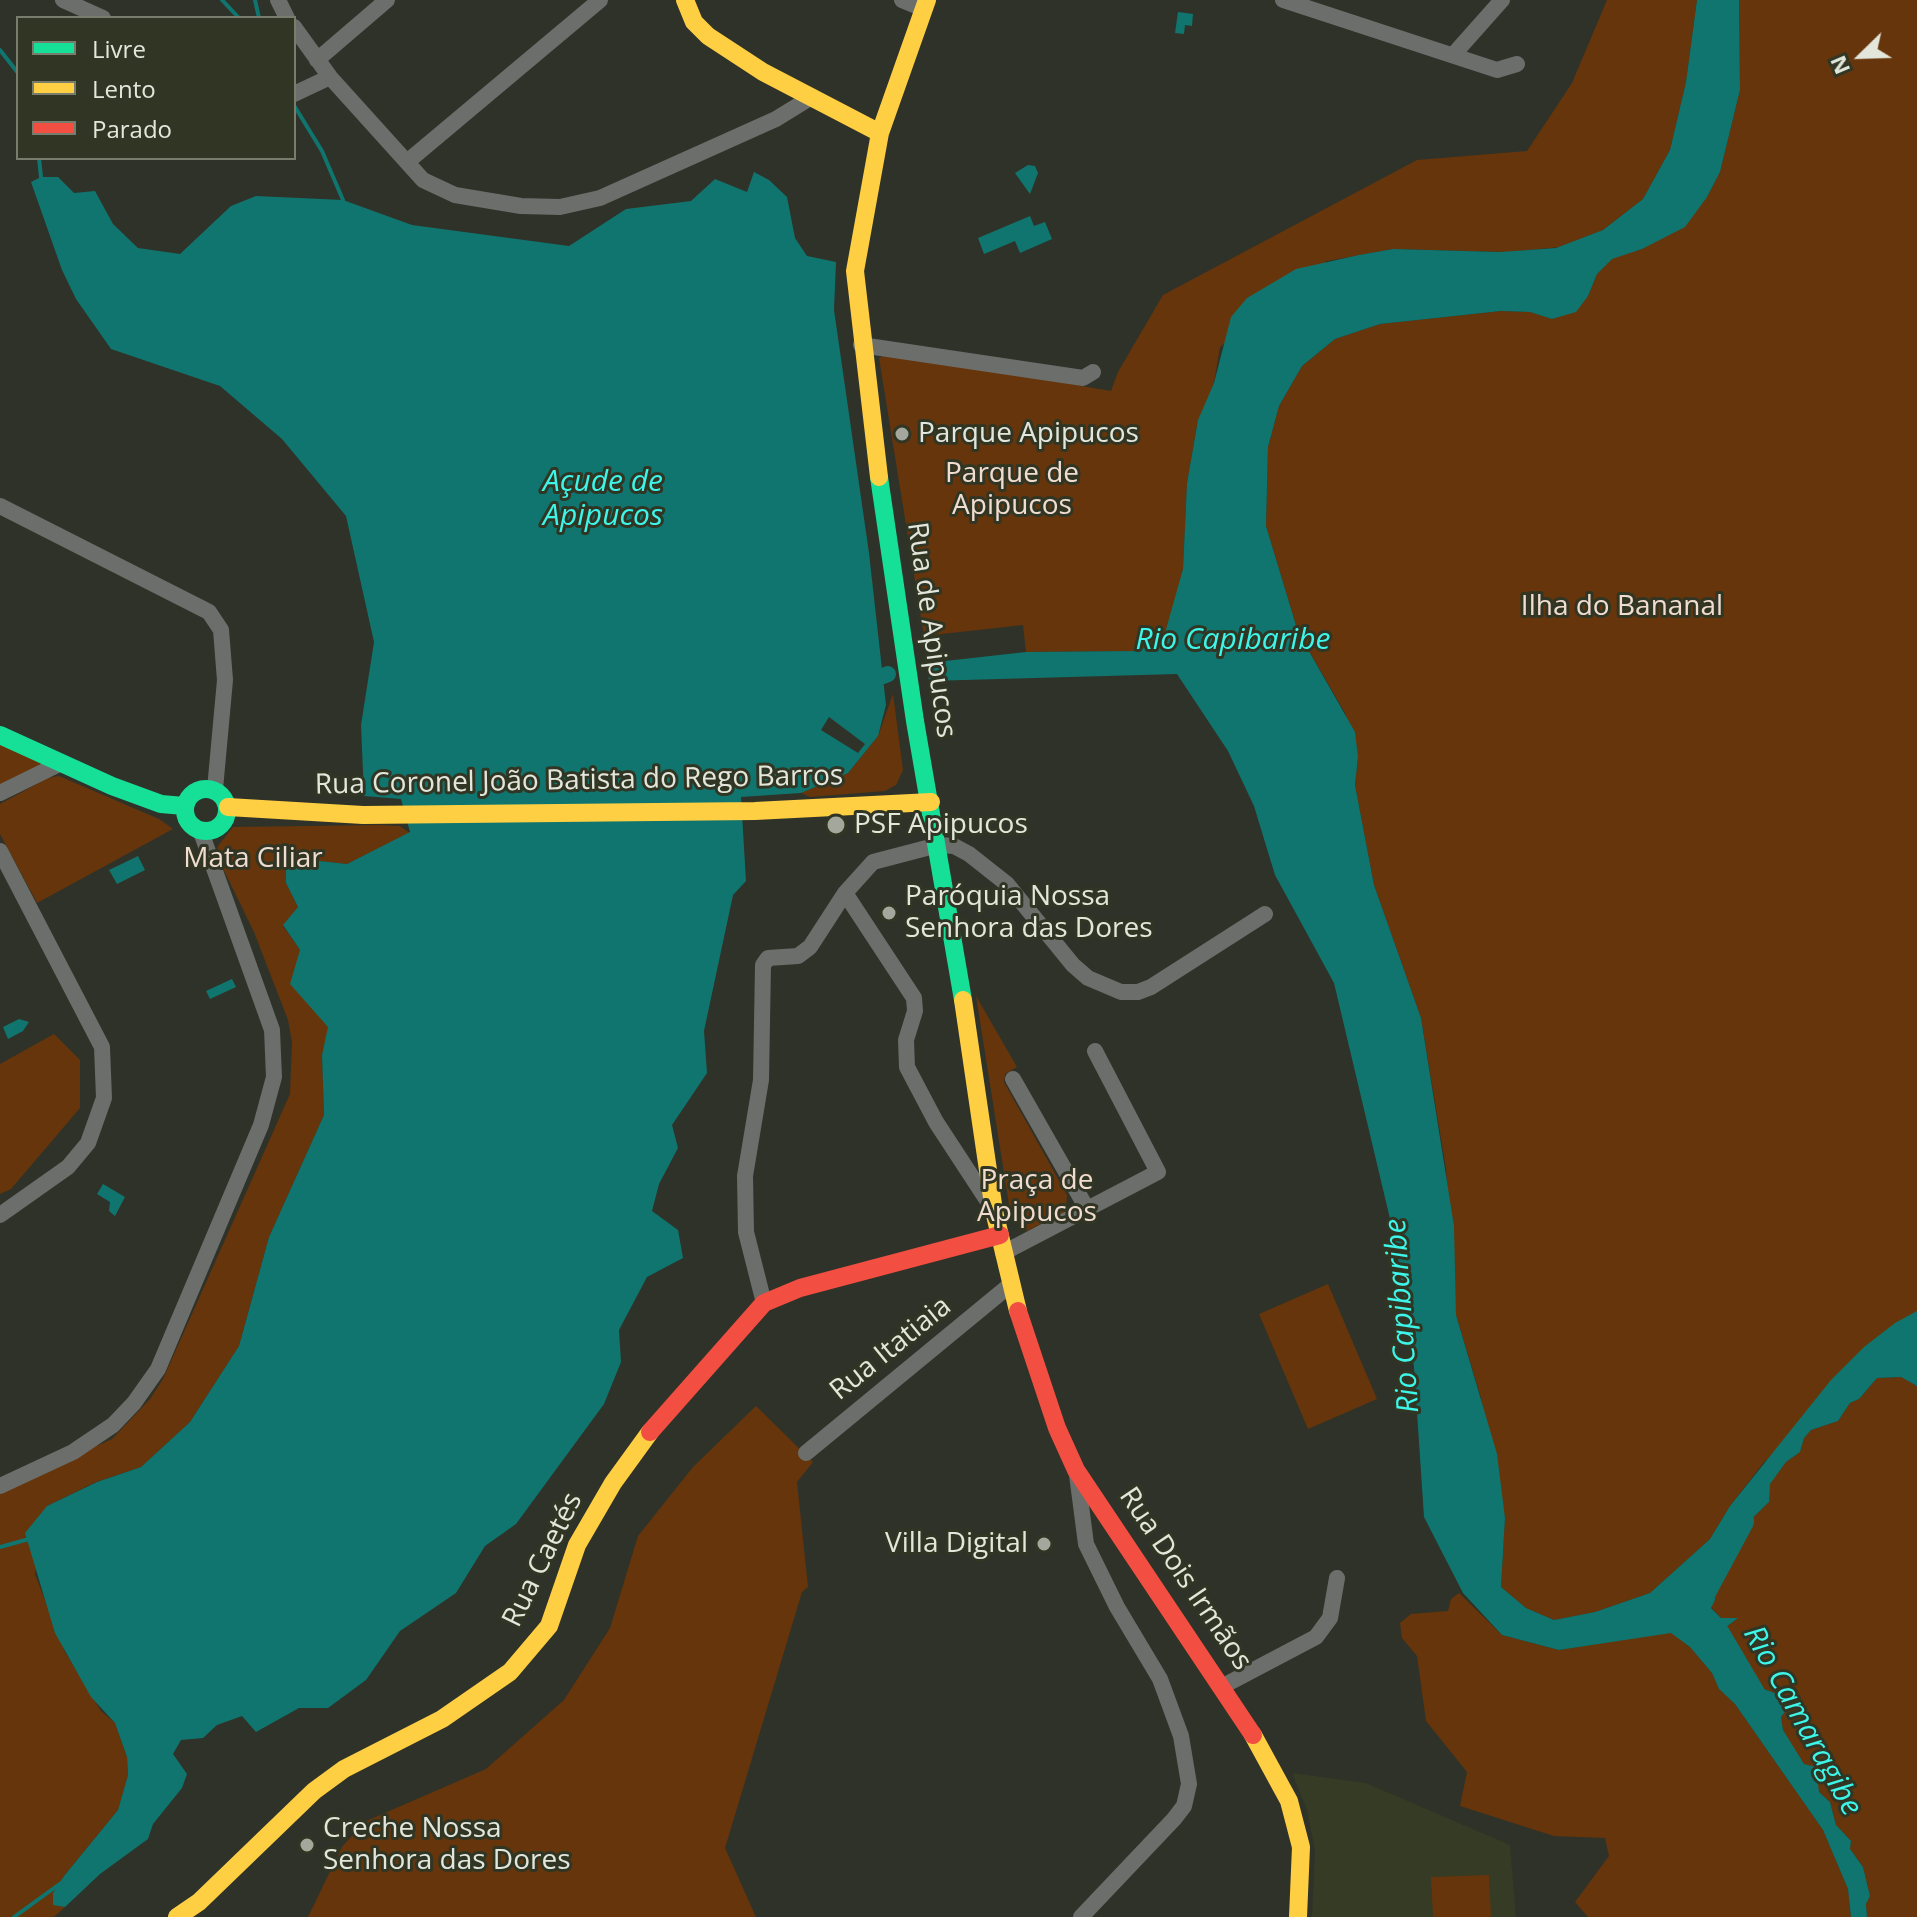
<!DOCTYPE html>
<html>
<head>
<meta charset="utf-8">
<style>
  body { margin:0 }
  #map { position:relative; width:1917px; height:1917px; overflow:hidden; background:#2f3228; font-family:"Open Sans",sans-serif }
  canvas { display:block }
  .legend { position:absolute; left:16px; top:16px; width:280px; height:144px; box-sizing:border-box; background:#313624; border:2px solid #787c6d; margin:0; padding:10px 14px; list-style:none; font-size:24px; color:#e3e6db }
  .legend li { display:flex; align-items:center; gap:16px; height:40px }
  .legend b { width:40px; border:2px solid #787c6d }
  .north { position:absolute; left:1821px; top:16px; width:80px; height:80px; -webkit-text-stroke:6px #313624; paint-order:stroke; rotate:247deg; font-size:22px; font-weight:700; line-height:32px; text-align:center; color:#e3e6db }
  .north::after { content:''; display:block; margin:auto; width:28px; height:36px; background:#e3e6db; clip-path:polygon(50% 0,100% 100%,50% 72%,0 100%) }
</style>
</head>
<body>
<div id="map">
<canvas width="1917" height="1917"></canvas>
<ul class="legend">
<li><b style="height:10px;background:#16e098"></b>Livre</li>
<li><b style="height:10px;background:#ffcf43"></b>Lento</li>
<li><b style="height:10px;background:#f24e42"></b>Parado</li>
</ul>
<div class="north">N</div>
</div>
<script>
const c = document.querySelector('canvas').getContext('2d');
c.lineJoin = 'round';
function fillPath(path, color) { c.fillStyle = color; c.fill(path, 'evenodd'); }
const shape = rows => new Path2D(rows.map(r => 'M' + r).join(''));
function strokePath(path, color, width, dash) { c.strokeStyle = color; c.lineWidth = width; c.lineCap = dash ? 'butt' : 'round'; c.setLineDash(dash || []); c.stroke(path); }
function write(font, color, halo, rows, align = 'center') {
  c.font = font + ' "Open Sans",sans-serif'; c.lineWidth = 6; c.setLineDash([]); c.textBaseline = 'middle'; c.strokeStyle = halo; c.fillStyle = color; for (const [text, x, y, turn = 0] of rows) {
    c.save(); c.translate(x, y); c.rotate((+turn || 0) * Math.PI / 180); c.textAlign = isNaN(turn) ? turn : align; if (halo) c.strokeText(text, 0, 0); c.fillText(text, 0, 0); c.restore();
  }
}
const built = shape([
  [1292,1773,1366,1783,1510,1845,1516,1917,1312,1917,1315,1851,1307,1810]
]);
const green = shape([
  [1607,0,1697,0,1686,82,1670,150,1643,199,1603,230,1560,247,1506,252,1393,249,1327,261,1220,347,1214,383,1197,425,1187,483,1183,569,1176,601,1165,633,1150,646,1135,651,1026,652,1023,625,924,636,879,358,888,353,1111,391,1118,372,1163,295,1417,160,1527,151,1572,83],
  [1739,0,1917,0,1917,1329,1764,1462,1730,1506,1710,1539,1650,1593,1595,1612,1554,1620,1526,1608,1501,1587,1505,1518,1481,1398,1456,1315,1446,1169,1421,1018,1374,885,1355,785,1358,757,1345,713,1298,632,1266,526,1268,447,1279,406,1302,366,1335,339,1380,324,1501,311,1530,312,1553,319,1588,296,1597,274,1612,258,1642,249,1707,197,1720,172,1740,90],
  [893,694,903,770,896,785,885,791,810,797,801,793,848,773,878,736],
  [0,735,52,761,0,788],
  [59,776,159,819,173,829,37,903,0,834,0,804,48,778],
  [380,825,400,826,410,833,347,864,310,860,286,883,298,907,283,926,300,950,313,1007,329,1027,322,1055,324,1115,269,1237,239,1346,190,1422,141,1467,96,1482,47,1506,35,1574,65,1652,101,1711,115,1723,127,1757,128,1775,118,1810,64,1876,53,1904,65,1907,54,1917,0,1917,0,1490,112,1439,150,1399,163,1379,290,1094,292,1042,288,1020,254,932,216,854,218,846,233,827],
  [976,996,1017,1067,1005,1074,1004,1082,1067,1195,1066,1211,1027,1231,1011,1217],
  [54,1034,80,1060,80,1108,11,1189,0,1194,0,1064],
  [1328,1284,1377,1399,1308,1429,1259,1314],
  [1901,1377,1917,1386,1917,1917,1867,1917,1866,1904,1870,1896,1863,1867,1850,1849,1851,1841,1836,1825,1830,1802,1819,1792,1810,1765,1804,1765,1796,1755,1783,1730,1781,1717,1788,1708,1782,1696,1754,1685,1732,1668,1734,1659,1725,1628,1737,1619,1721,1618,1710,1606,1715,1600,1712,1570,1718,1552,1728,1549,1733,1553,1735,1535,1769,1502,1769,1484,1786,1462,1800,1452,1804,1438,1811,1430,1838,1421,1850,1403,1859,1399,1877,1378],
  [756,1406,813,1462,797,1482,808,1587,802,1592,725,1848,756,1917,308,1917,342,1847,364,1822,486,1769,564,1700,610,1628,638,1536,693,1467],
  [1459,1593,1502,1635,1559,1650,1671,1632,1690,1647,1712,1673,1719,1689,1735,1704,1823,1830,1848,1889,1851,1917,1588,1917,1575,1902,1609,1856,1605,1838,1554,1836,1460,1806,1467,1772,1426,1721,1417,1656,1402,1638,1400,1623,1411,1614,1448,1611,1451,1599],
  [1489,1875,1491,1917,1433,1917,1431,1877]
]);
const water = shape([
  [1697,0,1739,0,1740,90,1720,172,1707,197,1685,227,1642,249,1612,259,1597,274,1588,296,1576,312,1552,319,1530,312,1501,311,1380,324,1335,339,1302,366,1279,406,1268,447,1266,526,1298,632,1355,732,1358,757,1355,785,1374,885,1421,1018,1454,1226,1456,1315,1497,1454,1505,1518,1501,1587,1526,1608,1554,1620,1595,1612,1650,1593,1710,1539,1730,1506,1831,1380,1864,1347,1895,1323,1917,1311,1917,1386,1901,1377,1877,1378,1859,1399,1850,1403,1838,1421,1811,1430,1804,1438,1800,1452,1786,1462,1770,1484,1769,1502,1735,1535,1734,1554,1728,1549,1718,1552,1715,1557,1719,1568,1712,1571,1715,1600,1711,1608,1721,1618,1738,1618,1725,1628,1734,1660,1732,1668,1754,1685,1782,1696,1788,1708,1781,1717,1783,1730,1804,1764,1816,1767,1819,1792,1830,1802,1836,1825,1851,1841,1850,1849,1863,1867,1870,1896,1866,1904,1867,1917,1851,1917,1848,1889,1823,1830,1735,1704,1719,1689,1712,1673,1690,1647,1671,1633,1559,1650,1502,1635,1463,1593,1424,1517,1414,1367,1396,1244,1334,983,1275,875,1254,806,1228,751,1177,674,929,681,927,663,1026,652,1135,651,1150,646,1165,633,1183,569,1187,483,1198,420,1214,383,1231,317,1247,298,1296,269,1359,255,1393,249,1500,252,1556,248,1603,230,1643,199,1670,150,1686,82],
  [1178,12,1193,14,1192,26,1185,25,1184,34,1175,33],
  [1028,165,1035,166,1038,173,1030,194,1015,173],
  [754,172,769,180,787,197,795,238,807,256,836,262,834,310,869,553,886,705,878,736,848,773,801,793,741,797,746,881,733,895,704,1031,707,1073,672,1125,678,1148,659,1184,652,1211,678,1230,683,1258,647,1277,619,1330,621,1362,604,1404,516,1524,485,1546,456,1593,400,1631,366,1680,328,1708,299,1708,256,1732,242,1716,217,1725,203,1738,181,1740,173,1754,187,1774,182,1788,153,1824,148,1839,100,1874,65,1907,53,1905,53,1893,64,1876,118,1810,128,1775,127,1757,115,1723,91,1697,55,1633,25,1533,47,1506,97,1482,141,1467,190,1422,239,1346,269,1237,324,1115,322,1055,328,1027,290,984,300,950,283,925,298,907,286,883,286,867,310,860,347,864,410,832,401,799,364,796,361,725,374,642,346,516,282,439,220,386,111,349,76,299,62,270,31,182,41,177,58,177,74,193,95,191,113,224,138,248,180,254,231,206,256,196,343,200,412,225,569,246,626,209,691,201,715,179,747,192],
  [1030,216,1034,226,1045,222,1052,239,1020,253,1015,241,984,254,978,238],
  [138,856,145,870,117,884,109,870],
  [232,979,236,987,210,999,206,991],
  [19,1019,29,1022,23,1031,8,1039,3,1027],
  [103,1184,125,1197,115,1216,109,1211,110,1202,97,1194]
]);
const pier = shape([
  [829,717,865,744,858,753,821,730]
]);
const stream = shape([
  [222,0,239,18],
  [255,0,259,18],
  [0,50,18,73],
  [295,107,322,151,343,200],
  [39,158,41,177],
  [0,1547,29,1539],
  [14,1917,61,1883]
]);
const canal = shape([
  [883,676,888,674]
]);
const river = shape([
  [1697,1603,1741,1521],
  [1717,1634,1760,1707]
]);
const street = shape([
  [63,0,103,18],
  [278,0,287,18],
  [902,0,924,9],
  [1283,0,1497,70,1517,64],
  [294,27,330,77,423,180,455,195,521,206,560,207,600,198,776,119,810,98],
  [1454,54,1502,0],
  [317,60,387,0],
  [294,94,330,77],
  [407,162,600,0],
  [861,345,1083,378,1093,372],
  [0,506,209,612,221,630,225,680,215,789],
  [0,793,59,764],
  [0,851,102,1047,104,1098,88,1143,68,1167,0,1215],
  [845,893,914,998,915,1011,906,1040,907,1067,936,1122,989,1203],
  [1013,1079,1086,1207],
  [1003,1253,1158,1172,1095,1051],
  [764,1303,746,1232,745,1176,761,1080,763,965,768,958,798,956,810,947,845,893,873,862,938,845,954,846,969,854,1007,884,1073,965,1088,978,1121,992,1138,992,1151,987,1265,914],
  [806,1453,1010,1285],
  [1077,1475,1086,1544,1117,1607,1160,1679,1181,1736,1189,1784,1184,1806,1174,1819,1081,1917],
  [0,1486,73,1452,113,1425,134,1403,158,1369,261,1125,274,1077,272,1030,201,832],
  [1223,1686,1316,1637,1330,1618,1337,1578]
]);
const fast = shape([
  [879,477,915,721,963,1000],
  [0,735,112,786,161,804,184,806],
  '185 810a21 21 0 1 1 42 0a21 21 0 1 1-42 0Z'
]);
const slow = shape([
  [685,0,694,22,708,36,763,72,880,133],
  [879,477,855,271,880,133,927,0],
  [228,807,363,815,755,811,931,802],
  [963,1000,994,1211,1018,1311],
  [1253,1735,1289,1801,1301,1847,1298,1917],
  [177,1917,199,1902,314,1791,344,1769,442,1719,510,1672,549,1626,577,1545,613,1483,650,1432]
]);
const jam = shape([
  [1018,1311,1057,1428,1076,1470,1253,1735],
  [650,1432,764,1303,800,1288,1000,1235]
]);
const markers = [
  [902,434,8,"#a4a79c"],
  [836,825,10,"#a4a79c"],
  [889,913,8,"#a4a79c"],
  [1044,1544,8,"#a4a79c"],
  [307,1845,8,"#a4a79c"]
];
const poiNames = [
  ["Parque Apipucos",918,434],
  ["PSF Apipucos",854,825],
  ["Paróquia Nossa",905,897],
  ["Senhora das Dores",905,929],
  ["Villa Digital",1028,1544,"right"],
  ["Creche Nossa",323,1829],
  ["Senhora das Dores",323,1861]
];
const parkNames = [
  ["Parque de",1012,474],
  ["Apipucos",1012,506],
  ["Ilha do Bananal",1622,607],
  ["Mata Ciliar",253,859],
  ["Praça de",1037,1181],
  ["Apipucos",1037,1213]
];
const streetNames = [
  ["Rua de Apipucos",931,630,82],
  ["Rua Coronel João Batista do Rego Barros",579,781,-1],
  ["Rua Itatiaia",891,1349,-39],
  ["Rua Caetés",543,1560,-64],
  ["Rua Dois Irmãos",1185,1579,56]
];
const waterNames = [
  ["Açude de",603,482],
  ["Apipucos",603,516],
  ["Rio Capibaribe",1233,640],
  ["Rio Capibaribe",1403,1316,-94],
  ["Rio Camaragibe",1802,1721,61]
];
fillPath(built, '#353b25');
fillPath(green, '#66350b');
fillPath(water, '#10756e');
fillPath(pier, '#2f3228');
strokePath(stream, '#10756e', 4);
strokePath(canal, '#10756e', 16);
strokePath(river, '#10756e', 26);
strokePath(street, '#6b6e6b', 16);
strokePath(fast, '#16e098', 18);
strokePath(slow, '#ffcf43', 18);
strokePath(jam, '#f24e42', 18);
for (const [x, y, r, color] of markers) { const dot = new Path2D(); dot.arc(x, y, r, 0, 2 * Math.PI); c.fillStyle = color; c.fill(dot); strokePath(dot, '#313624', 3); }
write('28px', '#e3e6db', '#313624', poiNames, 'left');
write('28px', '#f1dcd0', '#313624', parkNames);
write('28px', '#e3e6db', '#313624', streetNames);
write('italic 30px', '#3df5e8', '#313624', waterNames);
</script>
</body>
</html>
